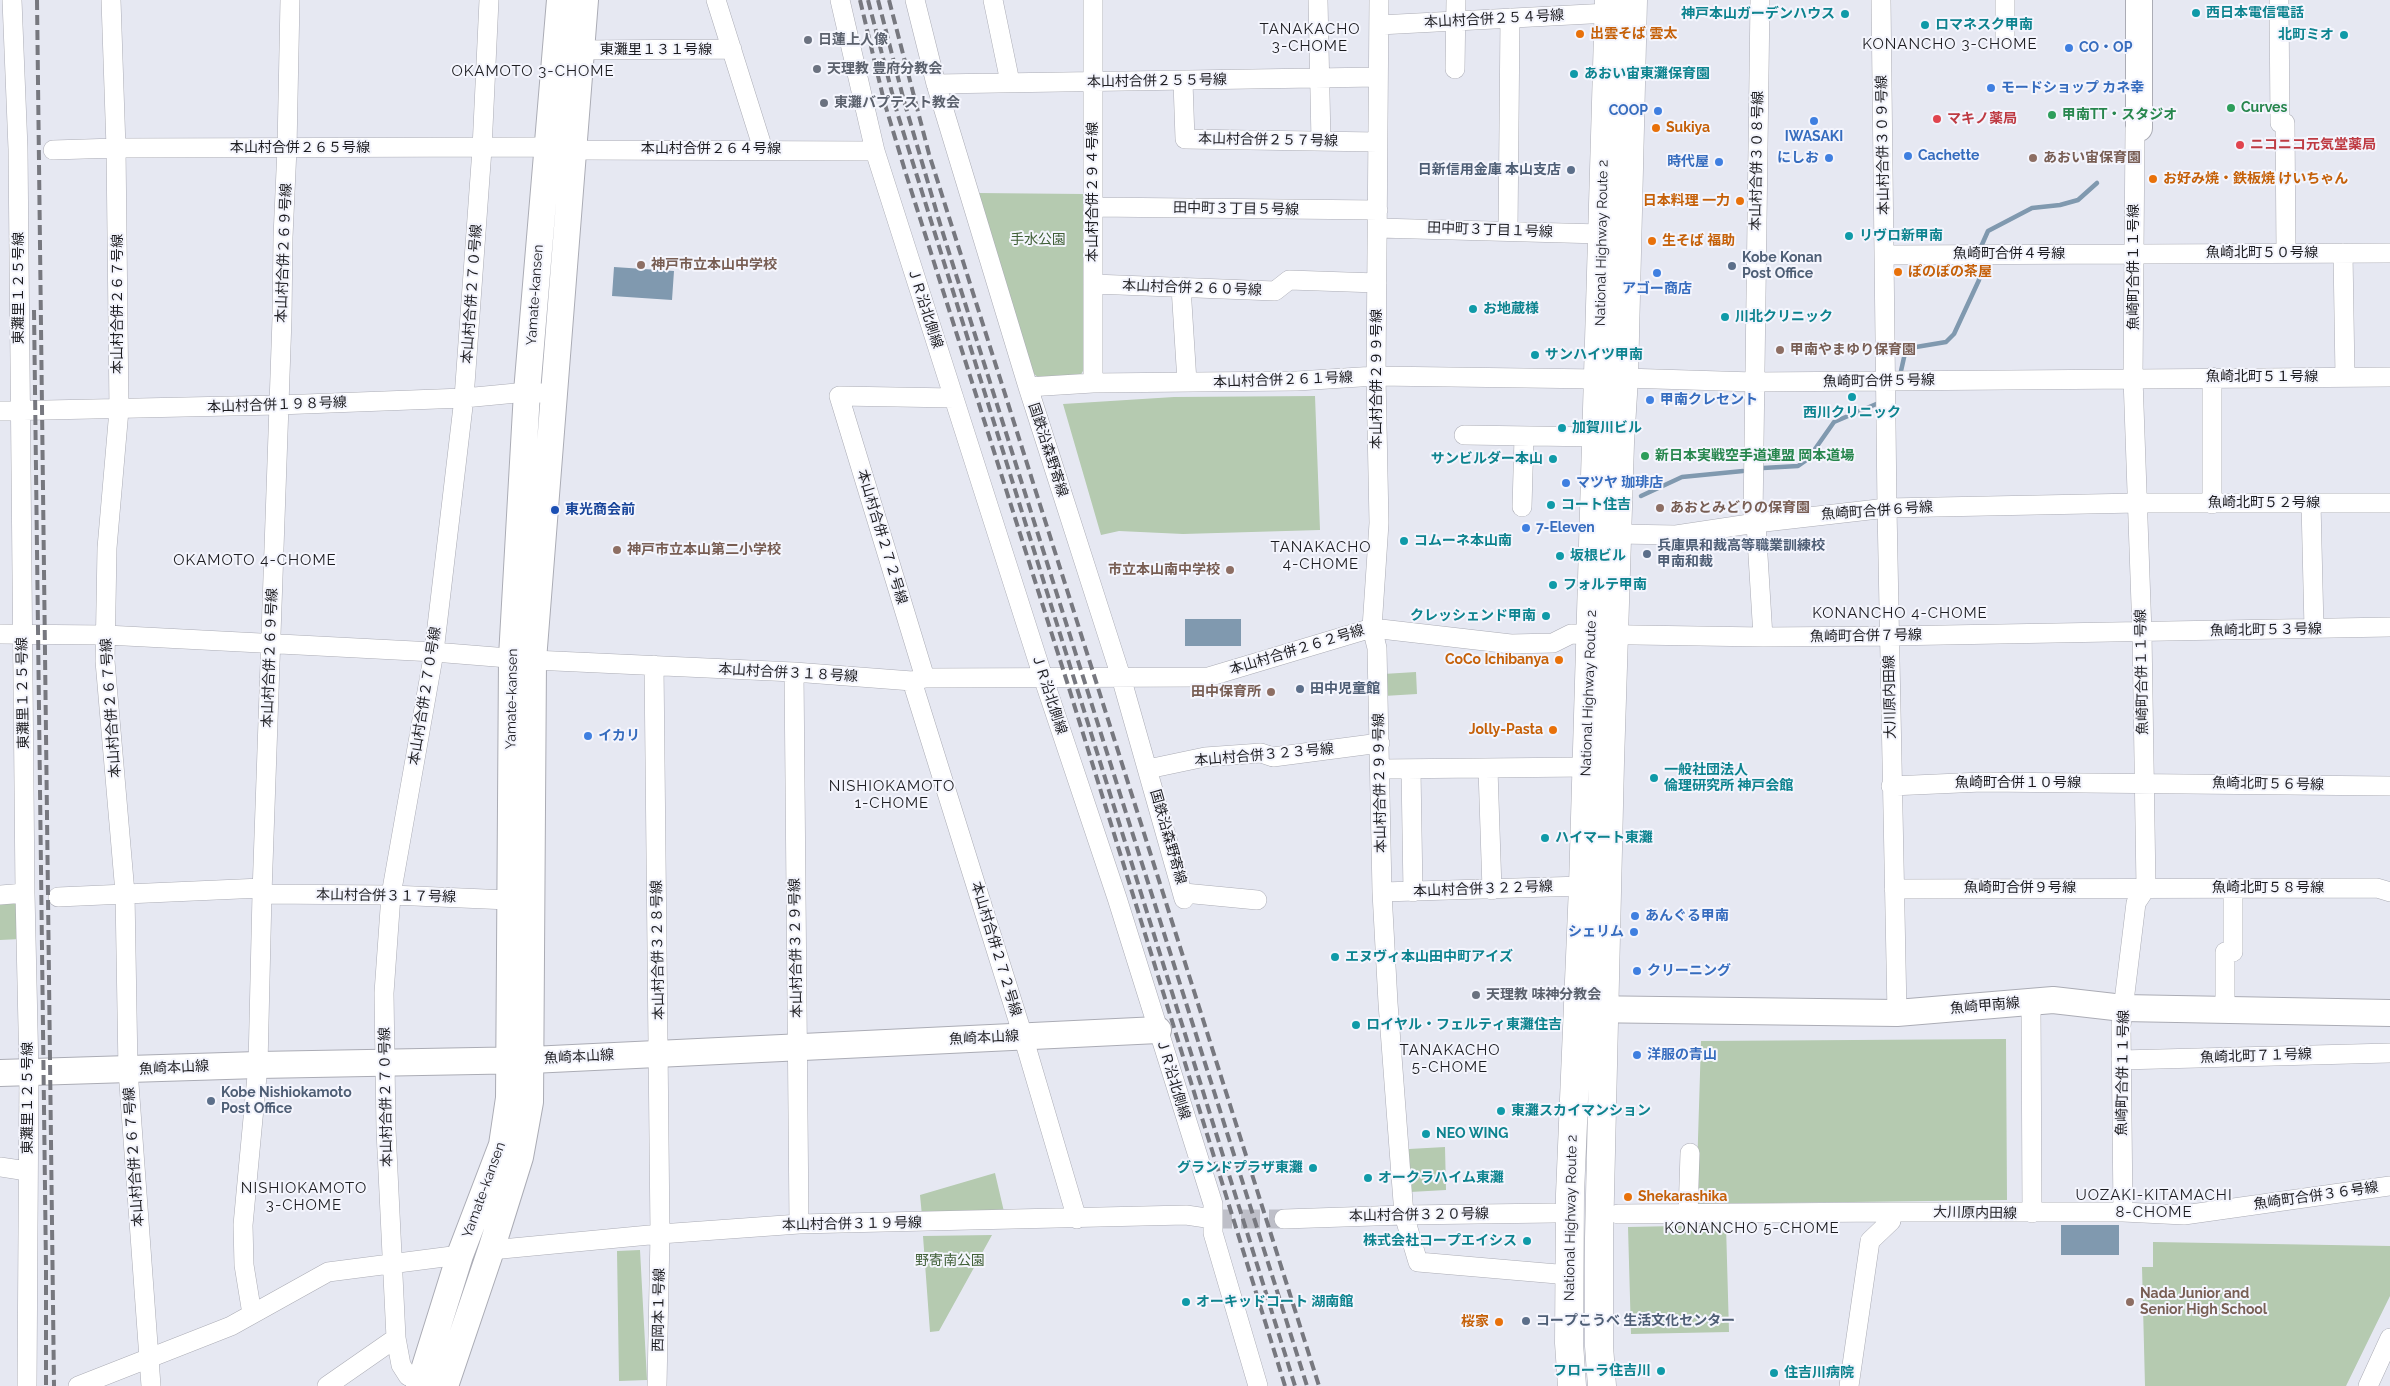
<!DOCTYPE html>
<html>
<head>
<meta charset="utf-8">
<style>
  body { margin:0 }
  canvas { display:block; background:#e6e8f2 }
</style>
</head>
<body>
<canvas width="2390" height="1386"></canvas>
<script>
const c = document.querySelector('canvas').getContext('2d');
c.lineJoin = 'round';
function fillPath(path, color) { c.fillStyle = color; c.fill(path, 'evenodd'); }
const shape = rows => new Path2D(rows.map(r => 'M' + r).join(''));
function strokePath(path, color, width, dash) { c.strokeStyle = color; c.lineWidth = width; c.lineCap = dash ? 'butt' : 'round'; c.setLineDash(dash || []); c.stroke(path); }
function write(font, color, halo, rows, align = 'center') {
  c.font = font + ' Raleway,"Noto Sans JP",sans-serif'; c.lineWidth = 4; c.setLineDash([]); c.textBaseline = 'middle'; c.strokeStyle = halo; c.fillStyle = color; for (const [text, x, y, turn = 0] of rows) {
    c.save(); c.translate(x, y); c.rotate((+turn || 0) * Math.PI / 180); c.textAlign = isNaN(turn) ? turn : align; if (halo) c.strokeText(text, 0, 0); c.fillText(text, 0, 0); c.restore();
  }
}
const green = shape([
  [977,193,1084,194,1083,371,1079,378,1039,378,1030,371],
  [1315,396,1320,530,1183,534,1119,531,1101,535,1063,404,1174,397],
  [1416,672,1417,694,1384,696,1383,674],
  [13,900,21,907,21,939,0,940,0,901],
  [2006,1039,2007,1200,1696,1204,1701,1041],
  [1445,1147,1446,1190,1410,1192,1409,1149],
  [995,1173,1005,1216,922,1216,920,1195],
  [1726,1225,1729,1332,1631,1334,1628,1227],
  [992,1235,939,1331,930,1332,923,1236],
  [2153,1242,2390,1246,2390,1296,2346,1386,2145,1386,2142,1267,2153,1267],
  [640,1250,647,1380,619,1381,617,1251]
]);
const water = shape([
  [614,267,674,271,672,300,612,296],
  [1185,619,1241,619,1241,646,1185,646],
  [2061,1225,2119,1225,2119,1255,2061,1255]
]);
const stream = shape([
  [1980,249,1988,231,2032,208,2060,205,2078,200,2097,183],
  [1901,371,1905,353,1910,348,1946,342,1954,334,1979,280,1980,261],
  [1763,468,1798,466,1808,459,1834,422,1881,402],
  [1641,496,1682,477,1743,471]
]);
const streetTunnel = shape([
  [1213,1219,1284,1219]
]);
const street = shape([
  [12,0,18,149,25,893,29,1073,27,1386],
  [111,0,116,148,119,410,107,548,105,661,125,893,128,1070,151,1386],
  [716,0,763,149],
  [840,0,875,151,1043,677,1117,898,1213,1204,1213,1233,1258,1386],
  [915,0,936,84,1028,387,1121,677,1184,899],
  [993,0,1010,82],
  [1318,0,1321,141],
  [1379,0,1376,376,1379,523,1372,628,1377,648,1382,892,1388,1003,1404,1215,1418,1262,1569,1275],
  [1760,0,1753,518,1756,523,1763,637],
  [1881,0,1887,508,1897,1013],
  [2279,0,2280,123],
  [1379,25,1609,13],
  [2005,37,2005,0],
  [581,50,732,49],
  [1455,69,1456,0],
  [1183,82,1185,139,1377,142],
  [936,84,1378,77],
  [2285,123,2286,253],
  [53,150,116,148,538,147,573,150,875,151],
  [1093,207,1378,210],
  [1378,228,1601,234],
  [1508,231,1510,18],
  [2343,253,2345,377],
  [1885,255,2390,253],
  [1093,284,1275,291,1289,280,1377,283],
  [1181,287,1187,382],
  [2212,377,2212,504],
  [1624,378,1754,382,2390,377],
  [1093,383,1093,0],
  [1028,387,1093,383,1297,381,1376,376,1599,379],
  [0,411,278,405,464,398,527,392,553,394],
  [1464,435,1598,437],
  [2311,503,2314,629],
  [1522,507,1524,437],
  [1618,534,1676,535,1756,523,1887,508,2138,503,2390,503],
  [0,634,106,635,434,652,533,660,794,672,912,681,925,678,1208,677,1372,628,1511,644,1553,643,1571,634,1763,637,1889,636,2390,627],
  [654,665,660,1234,657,1386],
  [794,672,799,1224],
  [925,678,839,396,954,398],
  [912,681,1023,1036,1077,1219],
  [1148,769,1205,757,1261,753,1273,757,1380,743],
  [1380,769,1587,767],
  [1488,769,1492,890],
  [1411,770,1413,892],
  [1891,786,1982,782,2390,786],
  [1894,889,2377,888,2390,892],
  [1382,892,1583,886],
  [1184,893,1257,900],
  [262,894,391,895,509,900],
  [0,895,25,893],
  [58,897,262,888],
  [2031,1002,2032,1213],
  [2225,1010,2225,952,2233,952,2233,888],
  [2121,1060,2390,1053],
  [0,1167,27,1171],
  [2123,1212,2121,1026,2136,903,2146,888,2142,633,2133,378,2135,128],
  [1618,1214,1891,1212,2123,1212,2184,1215,2390,1186],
  [1688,1214,1690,1153],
  [1284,1219,1404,1215,1554,1213],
  [491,1250,660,1234,799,1224,1186,1215,1213,1219],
  [252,1314,244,1265,243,1225,258,1065,262,894,282,318,283,237,287,148,290,0],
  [420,1381,408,1376,401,1365,396,1338,386,1130,384,993,391,895,434,652,464,398,482,149,489,0],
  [78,1386,231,1326,328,1272,460,1255],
  [327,1386,396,1338],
  [1849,1386,1870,1241,1891,1221,1891,1212],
  [2368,1386,2390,1338]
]);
const secondary = shape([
  [2139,128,2139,0],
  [1582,1009,1897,1013,2053,1000,2123,1008,2390,1013],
  [0,1073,258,1065,531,1060,1158,1030],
  [419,1386,460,1255,502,1145,509,1098,512,657,527,392,560,0],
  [445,1386,491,1250,520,1157,530,1102,533,660,585,0]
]);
const highway = shape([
  [1572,1386,1569,1343,1570,1194,1583,886,1609,0],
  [1602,1386,1599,1346,1599,1238,1610,762,1620,443,1624,378,1633,0]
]);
const rail = shape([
  [37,0,54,1386],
  [860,0,884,101,906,174,1068,685,1285,1386],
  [868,0,897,112,1295,1386],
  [878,0,904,101,941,227,1307,1386],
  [889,0,929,154,1319,1386],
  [34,310,46,1268,46,1386]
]);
const markers = [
  [2196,13,5,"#0f9aa8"],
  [1845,14,5,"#0f9aa8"],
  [1925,25,5,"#0f9aa8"],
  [1580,34,5,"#e8710a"],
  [2344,35,5,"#0f9aa8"],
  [808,40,5,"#6b7280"],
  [2069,48,5,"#3f7fe0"],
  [817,69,5,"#6b7280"],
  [1574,74,5,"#0f9aa8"],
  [1991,88,5,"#3f7fe0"],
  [824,103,5,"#6b7280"],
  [2231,108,5,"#2e9e5b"],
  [1658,111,5,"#3f7fe0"],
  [2052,115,5,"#2e9e5b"],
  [1937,119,5,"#e0444e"],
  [1814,121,5,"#3f7fe0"],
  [1656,128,5,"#e8710a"],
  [2240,145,5,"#e0444e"],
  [1908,156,5,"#3f7fe0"],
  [1829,158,5,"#3f7fe0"],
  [2033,158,5,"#8d6e63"],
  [1719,162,5,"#3f7fe0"],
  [1571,170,5,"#5c6f8a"],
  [2153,179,5,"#e8710a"],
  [1740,201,5,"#e8710a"],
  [1849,236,5,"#0f9aa8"],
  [1652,241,5,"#e8710a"],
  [641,265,5,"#8d6e63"],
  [1732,266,5,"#5c6f8a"],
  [1898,272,5,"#e8710a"],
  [1657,273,5,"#3f7fe0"],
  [1473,309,5,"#0f9aa8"],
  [1725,317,5,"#0f9aa8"],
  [1780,350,5,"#8d6e63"],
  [1535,355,5,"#0f9aa8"],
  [1852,397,5,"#0f9aa8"],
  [1650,400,5,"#3f7fe0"],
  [1562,428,5,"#0f9aa8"],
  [1645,456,5,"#2e9e5b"],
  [1553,459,5,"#0f9aa8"],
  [1566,483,5,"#3f7fe0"],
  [1551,505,5,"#0f9aa8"],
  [1660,508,5,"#8d6e63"],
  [555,510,5,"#1a4fb4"],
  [1526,528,5,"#3f7fe0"],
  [1404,541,5,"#0f9aa8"],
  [617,550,5,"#8d6e63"],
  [1647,554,5,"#5c6f8a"],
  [1560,556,5,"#0f9aa8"],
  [1230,570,5,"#8d6e63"],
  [1553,585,5,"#0f9aa8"],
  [1546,616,5,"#0f9aa8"],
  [1559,660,5,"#e8710a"],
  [1300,689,5,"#5c6f8a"],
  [1271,692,5,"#8d6e63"],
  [1553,730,5,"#e8710a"],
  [588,736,5,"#3f7fe0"],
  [1654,778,5,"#0f9aa8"],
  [1545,838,5,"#0f9aa8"],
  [1635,916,5,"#3f7fe0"],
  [1634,932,5,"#3f7fe0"],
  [1335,957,5,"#0f9aa8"],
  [1637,971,5,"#3f7fe0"],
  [1476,995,5,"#6b7280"],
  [1356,1025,5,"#0f9aa8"],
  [1637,1055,5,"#3f7fe0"],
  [211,1101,5,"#5c6f8a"],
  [1501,1111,5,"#0f9aa8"],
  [1426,1134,5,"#0f9aa8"],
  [1313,1168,5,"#0f9aa8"],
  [1368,1178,5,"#0f9aa8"],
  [1628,1197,5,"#e8710a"],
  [1527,1241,5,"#0f9aa8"],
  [1186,1302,5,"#0f9aa8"],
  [2130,1302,5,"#8d6e63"],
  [1526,1321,5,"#5c6f8a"],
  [1499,1322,5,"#e8710a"],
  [1661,1371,5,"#0f9aa8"],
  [1774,1373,5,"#0f9aa8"]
];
const cultureNames = [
  ["西日本電信電話",2206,13],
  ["神戸本山ガーデンハウス",1835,14,"right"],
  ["ロマネスク甲南",1935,25],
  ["北町ミオ",2334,35,"right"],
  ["あおい宙東灘保育園",1584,74],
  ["リヴロ新甲南",1859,236],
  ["お地蔵様",1483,309],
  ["川北クリニック",1735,317],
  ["サンハイツ甲南",1545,355],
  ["西川クリニック",1852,413,"center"],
  ["加賀川ビル",1572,428],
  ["サンビルダー本山",1543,459,"right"],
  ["コート住吉",1561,505],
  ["コムーネ本山南",1414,541],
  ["坂根ビル",1570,556],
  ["フォルテ甲南",1563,585],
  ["クレッシェンド甲南",1536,616,"right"],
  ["一般社団法人",1664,770],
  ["倫理研究所 神戸会館",1664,786],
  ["ハイマート東灘",1555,838],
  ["エヌヴィ本山田中町アイズ",1345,957],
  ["ロイヤル・フェルティ東灘住吉",1366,1025],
  ["東灘スカイマンション",1511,1111],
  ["NEO WING",1436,1134],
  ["グランドプラザ東灘",1303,1168,"right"],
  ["オークラハイム東灘",1378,1178],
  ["株式会社コープエイシス",1517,1241,"right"],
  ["オーキッドコート 湖南館",1196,1302],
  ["フローラ住吉川",1651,1371,"right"],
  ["住吉川病院",1784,1373]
];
const streetNames = [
  ["本山村合併２５４号線",1494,19,-3],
  ["東灘里１３１号線",656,50],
  ["本山村合併２５５号線",1157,81,-1],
  ["本山村合併２５７号線",1268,140,1],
  ["本山村合併３０９号線",1883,145,-91],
  ["本山村合併２６５号線",300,148],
  ["本山村合併２６４号線",711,149],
  ["本山村合併３０８号線",1757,161,-89],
  ["本山村合併２９４号線",1093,192,-90],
  ["田中町３丁目５号線",1236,209,1],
  ["田中町３丁目１号線",1490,230,2],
  ["National Highway Route 2",1602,243,-89],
  ["本山村合併２６９号線",284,253,-88],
  ["魚崎北町５０号線",2262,253],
  ["魚崎町合併４号線",2009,254],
  ["魚崎町合併１１号線",2134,267,-90],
  ["東灘里１２５号線",19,288,-90],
  ["本山村合併２６０号線",1192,288,2],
  ["本山村合併２７０号線",472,294,-86],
  ["Yamate-kansen",535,295,-86],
  ["本山村合併２６７号線",118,304,-90],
  ["ＪＲ沿北側線",925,308,72],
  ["魚崎北町５１号線",2262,377],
  ["本山村合併２９９号線",1377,379,-90],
  ["本山村合併２６１号線",1283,380,-2],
  ["魚崎町合併５号線",1879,381,-1],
  ["本山村合併１９８号線",277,405,-2],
  ["国鉄沿森野寄線",1048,450,72],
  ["魚崎北町５２号線",2264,503],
  ["魚崎町合併６号線",1877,511,-4],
  ["本山村合併２７２号線",882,537,73],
  ["魚崎北町５３号線",2266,630,-1],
  ["魚崎町合併７号線",1866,636,-1],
  ["本山村合併２６２号線",1297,650,-17],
  ["本山村合併２６９号線",270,658,-88],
  ["魚崎町合併１１号線",2142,672,-91],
  ["本山村合併３１８号線",788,673,3],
  ["東灘里１２５号線",23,693,-91],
  ["National Highway Route 2",1589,693,-88],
  ["ＪＲ沿北側線",1049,694,72],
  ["本山村合併２７０号線",425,696,-81],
  ["大川原内田線",1890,697,-91],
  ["Yamate-kansen",512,699,-89],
  ["本山村合併２６７号線",111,708,-94],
  ["本山村合併３２３号線",1264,755,-5],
  ["本山村合併２９９号線",1380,783,-91],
  ["魚崎町合併１０号線",2018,783],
  ["魚崎北町５６号線",2268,784,1],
  ["国鉄沿森野寄線",1168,837,74],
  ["魚崎町合併９号線",2020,888],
  ["魚崎北町５８号線",2268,888],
  ["本山村合併３２２号線",1483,889,-2],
  ["本山村合併３１７号線",386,896,1],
  ["本山村合併３２９号線",796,948,-91],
  ["本山村合併２７２号線",996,949,73],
  ["本山村合併３２８号線",658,950,-91],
  ["魚崎甲南線",1985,1006,-5],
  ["魚崎本山線",984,1038,-3],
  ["魚崎北町７１号線",2256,1056,-2],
  ["魚崎本山線",579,1057,-3],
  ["魚崎本山線",174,1068,-3],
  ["魚崎町合併１１号線",2123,1073,-89],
  ["ＪＲ沿北側線",1173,1079,73],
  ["本山村合併２７０号線",386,1097,-91],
  ["東灘里１２５号線",28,1098,-90],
  ["本山村合併２６７号線",134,1157,-94],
  ["Yamate-kansen",484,1190,-70],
  ["魚崎町合併３６号線",2316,1196,-8],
  ["大川原内田線",1975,1213,1],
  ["本山村合併３２０号線",1419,1215,-1],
  ["National Highway Route 2",1571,1218,-89],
  ["本山村合併３１９号線",852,1224,-1],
  ["西岡本１号線",659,1310,-89]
];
const foodNames = [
  ["出雲そば 雲太",1590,34],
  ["Sukiya",1666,128],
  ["お好み焼・鉄板焼 けいちゃん",2163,179],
  ["日本料理 一力",1730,201,"right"],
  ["生そば 福助",1662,241],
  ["ぽのぽの茶屋",1908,272],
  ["CoCo Ichibanya",1549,660,"right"],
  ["Jolly-Pasta",1543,730,"right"],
  ["Shekarashika",1638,1197],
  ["桜家",1489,1322,"right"]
];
const worshipNames = [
  ["日蓮上人像",818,40],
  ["天理教 豊府分教会",827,69],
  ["東灘バプテスト教会",834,103],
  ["天理教 味神分教会",1486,995]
];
const shopNames = [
  ["CO・OP",2079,48],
  ["モードショップ カネ幸",2001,88],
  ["COOP",1648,111,"right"],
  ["IWASAKI",1814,137,"center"],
  ["Cachette",1918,156],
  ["にしお",1819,158,"right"],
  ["時代屋",1709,162,"right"],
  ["アゴー商店",1657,289,"center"],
  ["甲南クレセント",1660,400],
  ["マツヤ 珈琲店",1576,483],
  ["7-Eleven",1536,528],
  ["イカリ",598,736],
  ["あんぐる甲南",1645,916],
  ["シェリム",1624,932,"right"],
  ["クリーニング",1647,971],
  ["洋服の青山",1647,1055]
];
const leisureNames = [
  ["Curves",2241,108],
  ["甲南TT・スタジオ",2062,115],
  ["新日本実戦空手道連盟 岡本道場",1655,456]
];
const healthNames = [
  ["マキノ薬局",1947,119],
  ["ニコニコ元気堂薬局",2250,145]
];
const educationNames = [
  ["あおい宙保育園",2043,158],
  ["神戸市立本山中学校",651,265],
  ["甲南やまゆり保育園",1790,350],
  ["あおとみどりの保育園",1670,508],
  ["神戸市立本山第二小学校",627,550],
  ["市立本山南中学校",1220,570,"right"],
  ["田中保育所",1261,692,"right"],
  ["Nada Junior and",2140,1294],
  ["Senior High School",2140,1310]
];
const serviceNames = [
  ["日新信用金庫 本山支店",1561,170,"right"],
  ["Kobe Konan",1742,258],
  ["Post Office",1742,274],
  ["兵庫県和裁高等職業訓練校",1657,546],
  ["甲南和裁",1657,562],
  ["田中児童館",1310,689],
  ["Kobe Nishiokamoto",221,1093],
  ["Post Office",221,1109],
  ["コープこうべ 生活文化センター",1536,1321]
];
const parkNames = [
  ["手水公園",1038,240],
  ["野寄南公園",950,1261]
];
const transitNames = [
  ["東光商会前",565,510]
];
const neighbourhoodNames = [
  ["TANAKACHO",1310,29],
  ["3-CHOME",1310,46],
  ["KONANCHO 3-CHOME",1950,44],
  ["OKAMOTO 3-CHOME",533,71],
  ["TANAKACHO",1321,547],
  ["4-CHOME",1321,564],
  ["OKAMOTO 4-CHOME",255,560],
  ["KONANCHO 4-CHOME",1900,613],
  ["NISHIOKAMOTO",892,786],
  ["1-CHOME",892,803],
  ["TANAKACHO",1450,1050],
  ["5-CHOME",1450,1067],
  ["NISHIOKAMOTO",304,1188],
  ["3-CHOME",304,1205],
  ["UOZAKI-KITAMACHI",2154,1195],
  ["8-CHOME",2154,1212],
  ["KONANCHO 5-CHOME",1752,1228]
];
fillPath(green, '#b5cab0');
fillPath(water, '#8099af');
strokePath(stream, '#8099af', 4.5);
strokePath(streetTunnel, '#bebfc8', 19, [19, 9]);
strokePath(street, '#abacb5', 20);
strokePath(secondary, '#abacb5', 28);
strokePath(highway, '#abacb5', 29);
strokePath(street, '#fff', 19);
strokePath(secondary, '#fff', 26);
strokePath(highway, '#fff', 28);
strokePath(rail, '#77787f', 4, [10, 5]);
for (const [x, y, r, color] of markers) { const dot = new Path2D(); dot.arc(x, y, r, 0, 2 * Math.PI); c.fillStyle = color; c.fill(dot); strokePath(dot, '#f4f5fd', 2); }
write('bold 14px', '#0d838f', '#f4f5fd', cultureNames, 'left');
write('14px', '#1c1c20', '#f4f5fd', streetNames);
write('bold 14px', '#c56008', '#f4f5fd', foodNames, 'left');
write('bold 14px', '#5b616d', '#f4f5fd', worshipNames, 'left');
write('bold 14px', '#366cbe', '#f4f5fd', shopNames, 'left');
write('bold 14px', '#27864d', '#f4f5fd', leisureNames, 'left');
write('bold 14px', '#be3a42', '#f4f5fd', healthNames, 'left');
write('bold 14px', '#785e54', '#f4f5fd', educationNames, 'left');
write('bold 14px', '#4e5e75', '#f4f5fd', serviceNames, 'left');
write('14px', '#405f37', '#f4f5fd', parkNames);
write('bold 14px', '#164399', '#f4f5fd', transitNames, 'left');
c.letterSpacing = '1px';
write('15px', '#1c1c20', '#f4f5fd', neighbourhoodNames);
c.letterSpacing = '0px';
</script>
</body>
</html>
